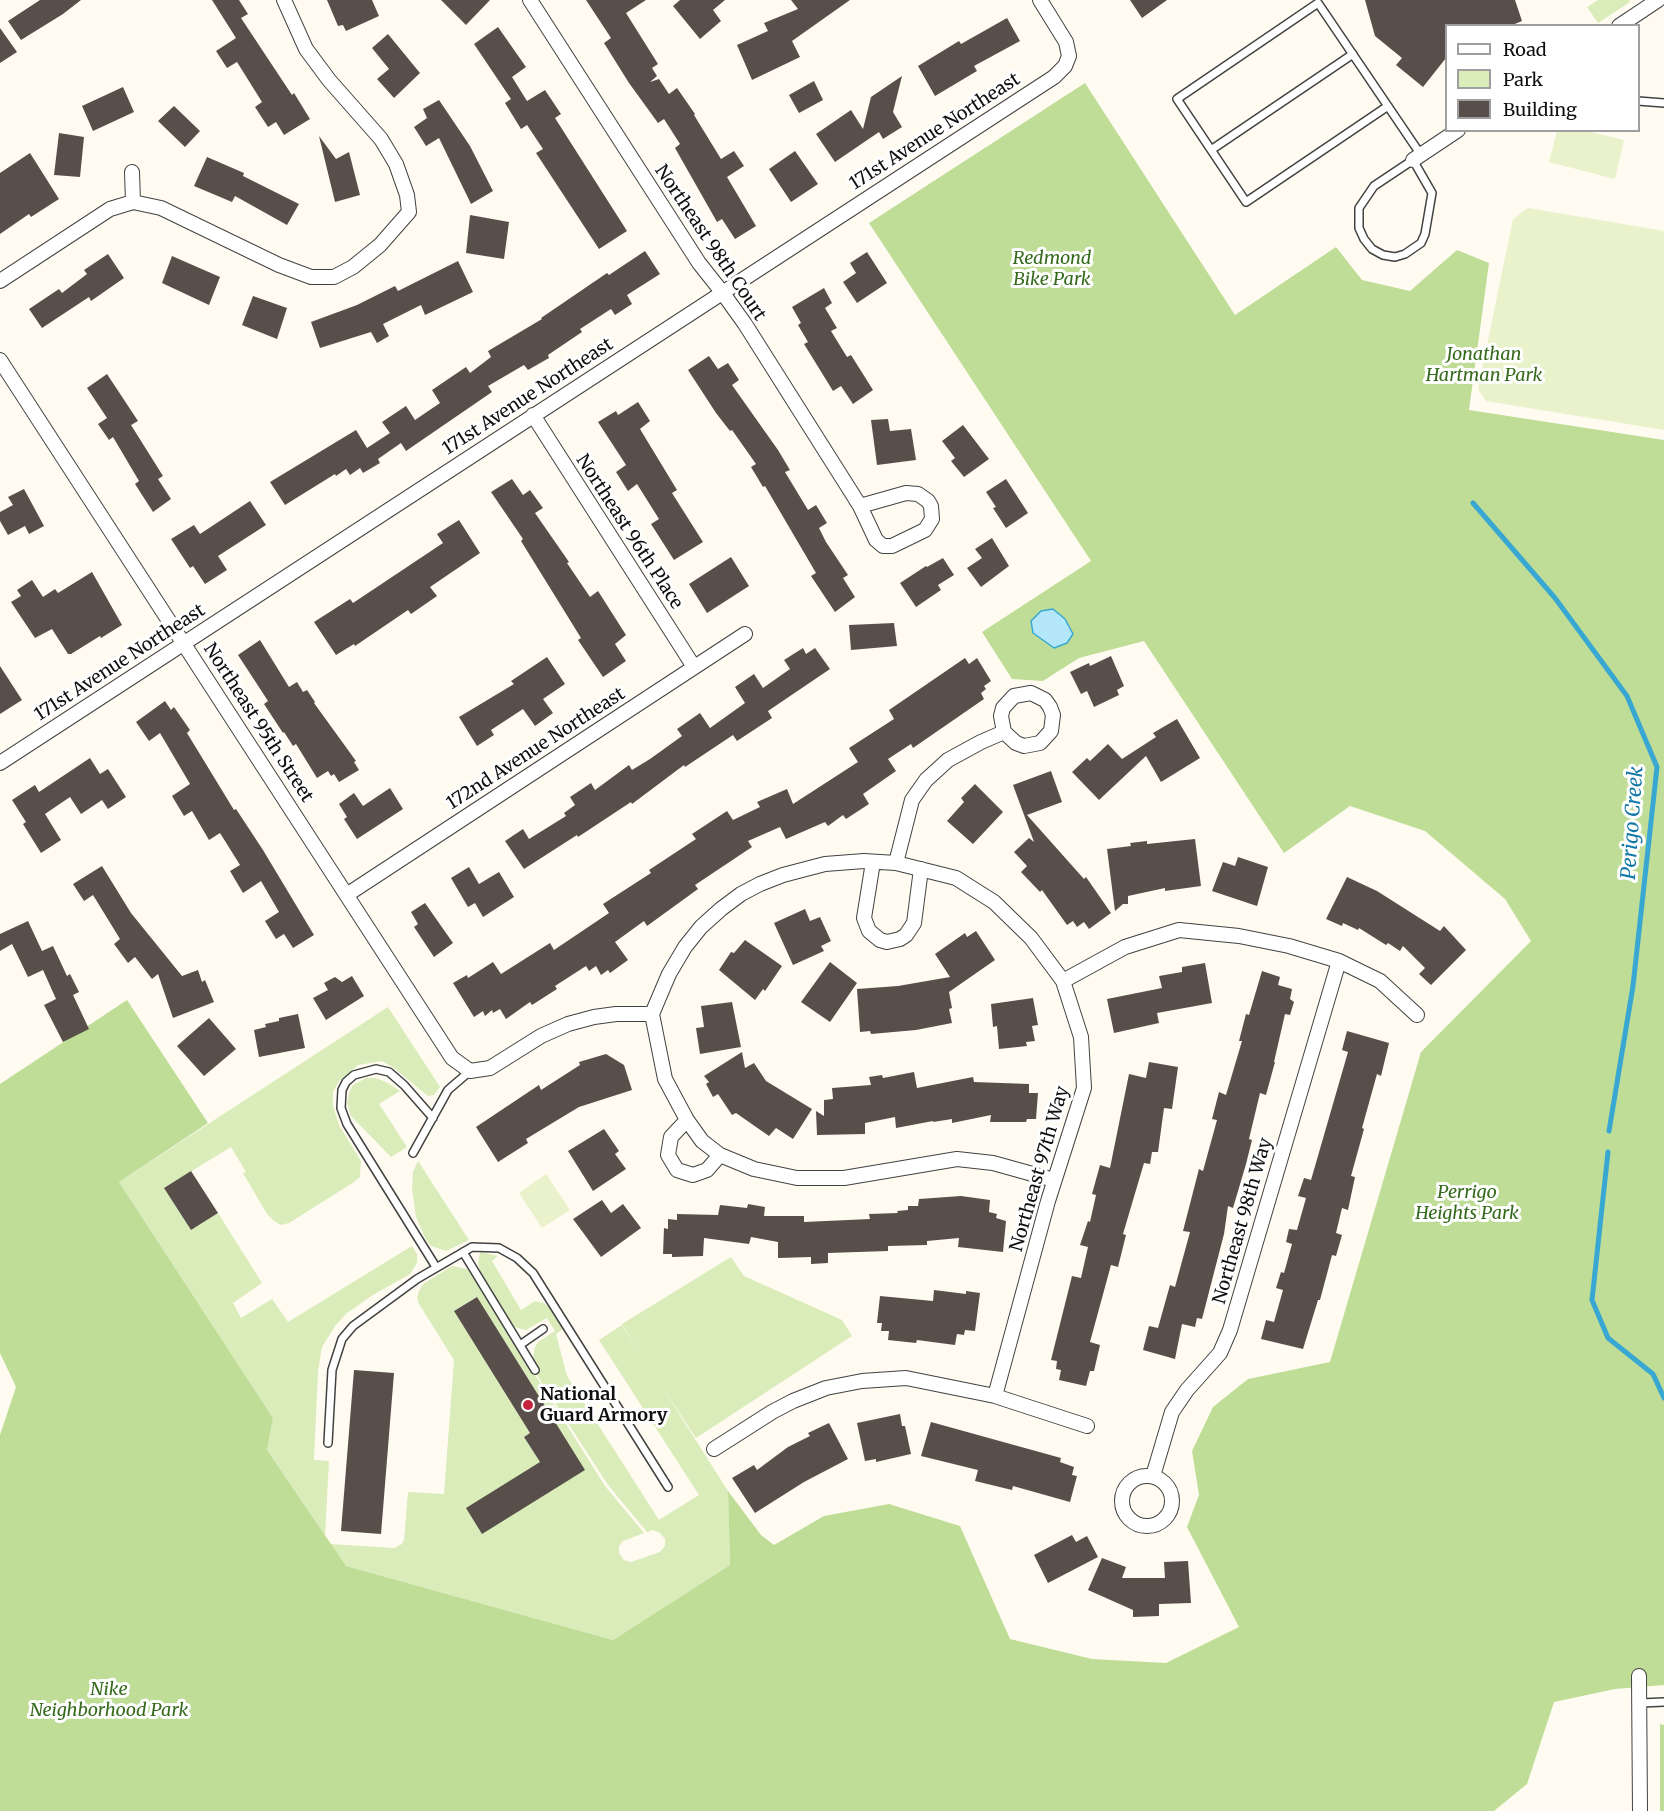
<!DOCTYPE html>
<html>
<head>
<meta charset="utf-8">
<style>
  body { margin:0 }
  #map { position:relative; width:1664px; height:1811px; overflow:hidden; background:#fffbf1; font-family:Merriweather,serif }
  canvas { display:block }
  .legend { position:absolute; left:1445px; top:24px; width:195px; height:108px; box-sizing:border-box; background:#fff; border:2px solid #9f9f9f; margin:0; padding:8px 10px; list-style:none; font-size:18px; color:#0f0f0f }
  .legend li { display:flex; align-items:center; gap:12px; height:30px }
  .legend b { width:30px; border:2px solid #9f9f9f }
</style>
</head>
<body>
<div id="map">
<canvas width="1664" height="1811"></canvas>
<ul class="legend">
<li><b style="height:8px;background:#fff"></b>Road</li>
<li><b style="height:16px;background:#d9ecb9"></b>Park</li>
<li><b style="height:16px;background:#584f4b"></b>Building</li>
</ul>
</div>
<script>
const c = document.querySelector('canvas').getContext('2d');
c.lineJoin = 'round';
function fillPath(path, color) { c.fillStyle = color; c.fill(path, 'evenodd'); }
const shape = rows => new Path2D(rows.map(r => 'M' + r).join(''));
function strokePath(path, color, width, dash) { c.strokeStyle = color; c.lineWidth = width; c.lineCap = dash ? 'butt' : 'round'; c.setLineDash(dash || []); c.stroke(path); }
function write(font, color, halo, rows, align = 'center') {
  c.font = font + ' Merriweather,serif'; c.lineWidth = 6; c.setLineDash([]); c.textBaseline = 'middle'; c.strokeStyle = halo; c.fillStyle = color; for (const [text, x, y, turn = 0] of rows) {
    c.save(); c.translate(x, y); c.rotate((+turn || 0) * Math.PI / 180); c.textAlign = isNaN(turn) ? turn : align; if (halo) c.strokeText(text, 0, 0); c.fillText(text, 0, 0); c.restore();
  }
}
const green = shape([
  [1598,0,1629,0,1630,2,1598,23,1587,7],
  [388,1007,440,1087,434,1095,428,1096,394,1068,382,1061,358,1065,339,1081,333,1092,333,1106,339,1125,361,1161,360,1177,354,1182,289,1223,281,1225,274,1221,267,1214,243,1173,246,1172,231,1147,164,1188,191,1230,218,1213,262,1283,233,1303,241,1318,272,1299,288,1322,412,1246,417,1254,417,1263,410,1274,373,1295,347,1313,335,1326,322,1347,318,1371,314,1460,329,1461,325,1535,267,1450,273,1418,119,1182],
  [366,1078,376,1078,388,1083,400,1091,379,1104,407,1147,391,1157,351,1116,347,1103,349,1093,353,1085],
  [418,1161,469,1240,446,1251,431,1246,425,1238,416,1217,412,1188,413,1172],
  [480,1252,498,1256,492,1261,521,1310,535,1301,544,1303,551,1309,563,1329,556,1334,567,1376,659,1520,699,1495,599,1340,622,1325,643,1357,622,1324,731,1257,744,1276,842,1320,852,1336,696,1438,662,1387,728,1491,730,1565,613,1640,346,1566,330,1544,394,1548,402,1544,404,1540,408,1492,444,1494,454,1360,419,1304,417,1298,419,1291,423,1284,452,1266,467,1269,473,1276,605,1486,644,1533,623,1541,619,1546,619,1553,624,1560,631,1562,660,1552,665,1546,665,1539,660,1533,653,1530,647,1532,608,1485,535,1372,538,1370,533,1358,535,1347,538,1342,555,1331,547,1318,526,1330,514,1327,480,1271,478,1263],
  [476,1297,527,1377,584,1470,540,1462,524,1437,530,1433,454,1311]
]);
const forest = shape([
  [1085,83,1235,315,1336,247,1362,280,1410,291,1457,250,1489,263,1469,410,1664,440,1664,1685,1615,1689,1554,1702,1527,1784,1494,1811,0,1811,0,1435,16,1387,0,1353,0,1084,127,1000,208,1123,119,1182,273,1418,267,1450,346,1566,613,1640,730,1565,728,1491,761,1535,774,1545,824,1516,889,1504,960,1526,1010,1639,1092,1659,1166,1663,1239,1627,1187,1527,1199,1495,1192,1451,1213,1407,1248,1379,1330,1362,1421,1052,1531,941,1505,899,1425,831,1350,806,1284,853,1144,641,1079,658,1043,681,1012,679,982,632,1091,561,869,223],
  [1660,1724,1664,1725,1664,1811,1660,1811]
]);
const pitch = shape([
  [1557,131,1587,131,1624,140,1615,179,1549,162],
  [1528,208,1664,231,1664,430,1486,401,1478,389,1513,219],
  [546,1174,570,1210,542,1228,519,1193]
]);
const water = shape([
  [1053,609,1065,619,1073,634,1067,643,1054,648,1033,633,1031,621,1041,611,1053,609]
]);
const stream = shape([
  [1473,503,1555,598,1627,696,1657,767,1633,986,1609,1131],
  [1608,1152,1592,1300,1608,1338,1653,1374,1664,1398]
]);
const building = shape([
  [40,0,81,0,63,14,21,40,8,21],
  [212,0,239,0,248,14,241,18,292,95,294,93,310,119,284,135,276,122,268,127,255,107,262,102,237,62,227,68,216,51,236,38],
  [327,0,372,0,379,16,346,31,343,25,338,26],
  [441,0,490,0,466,25],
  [586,0,646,0,626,13,658,64,652,68,657,76,650,82,659,79,669,94,677,88,695,114,694,115,721,159,734,151,744,166,727,177,756,226,735,239,722,219,717,222,675,148,680,144,664,119,658,123,629,83,604,43,611,38],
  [680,0,725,0,713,10,721,21,700,39,673,6],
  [791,0,850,0,792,41,800,57,752,80,737,45,768,31,764,23,798,9],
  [1130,0,1167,0,1142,18],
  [1365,0,1515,0,1522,21,1510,26,1446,26,1446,58,1423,87,1396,65,1402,58,1375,36],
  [1007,18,1020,41,974,66,977,71,935,96,918,66,959,41,961,44],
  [498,27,526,67,512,77,527,101,545,90,561,114,555,118,627,231,599,249,536,153,543,149,527,125,521,129,505,103,511,99,474,44],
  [0,28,17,52,0,63],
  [388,34,420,73,394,98,377,79,389,69,372,48],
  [902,76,893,112,902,127,883,139,879,132,835,162,816,134,851,110,863,129,871,97],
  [814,81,823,100,799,113,789,95],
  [123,87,134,112,93,131,82,106],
  [439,100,470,146,493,191,471,204,439,138,426,146,414,127,427,118,423,109],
  [174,106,200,131,185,147,158,121],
  [59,133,84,137,80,177,54,175],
  [319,136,336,159,349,152,360,195,335,202],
  [795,151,818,184,791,202,769,169],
  [30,153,59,199,31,217,29,214,0,234,0,173],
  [207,157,244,173,243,176,299,204,287,225,235,196,232,202,194,186],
  [470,215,509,222,504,259,466,253],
  [645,251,660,274,627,295,632,304,615,315,611,309,580,329,582,332,548,355,549,358,528,370,524,365,488,386,492,392,406,451,401,443,378,459,380,463,363,473,360,468,350,475,346,469,336,476,335,474,285,505,270,482,356,430,367,448,390,433,382,422,406,406,415,420,440,403,432,390,466,367,470,373,491,357,488,351,542,319,541,318,607,273,609,275],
  [867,252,887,283,857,303,843,282,856,273,850,263],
  [108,254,124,278,91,301,89,297,42,328,29,309,59,289,62,293,87,274,84,270],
  [172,256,220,277,209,305,162,283],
  [458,261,473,292,425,315,421,305,383,324,389,336,377,343,371,332,320,348,311,322,357,305,395,286,398,291],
  [824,288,832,303,825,308,837,328,831,331,847,357,851,355,873,390,853,404,841,386,833,391,804,344,808,342,798,325,801,323,792,307],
  [253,296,287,308,277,339,242,325],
  [709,356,718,369,728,363,739,380,732,385,778,450,790,470,785,472,808,510,816,505,827,523,819,528,826,542,848,575,843,578,855,597,835,612,811,576,816,573,765,486,763,487,751,467,756,464,732,430,730,431,716,413,688,370],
  [107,374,138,421,131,425,163,476,158,479,171,499,153,512,135,484,139,481,113,437,109,440,98,424,107,418,87,388],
  [638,402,650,421,640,429,677,490,672,493,703,542,674,560,651,524,659,519,637,484,628,491,616,472,626,465,598,422,616,411,618,415],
  [888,419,890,431,911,429,916,460,877,465,871,420],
  [963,425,989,459,964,477,951,461,955,458,942,441],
  [512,479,523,495,530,490,543,508,535,513,569,562,567,563,590,597,598,591,626,635,615,644,626,661,603,677,578,640,581,638,521,541,523,539,491,492],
  [1006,479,1028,513,1006,528,993,508,996,507,986,492],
  [24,489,44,526,29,534,25,526,8,535,0,521,0,512,13,505,8,497],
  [250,501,266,525,218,556,227,570,205,584,193,566,190,568,171,539,194,525,200,534],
  [459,520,480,553,430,587,437,596,411,614,408,610,355,646,354,644,336,655,314,622,350,599,353,603,443,543,437,534],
  [992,538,1009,566,981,587,967,568,982,558,975,549],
  [731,557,749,586,707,613,689,584],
  [943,558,954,575,938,585,941,590,916,607,900,583,926,566,927,567],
  [92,572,122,625,101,638,100,636,71,654,68,654,52,629,35,638,11,602,21,596,17,590,32,580,43,597,55,589,58,593],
  [894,623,897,646,851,650,849,625],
  [260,640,289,687,297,682,303,692,307,690,315,702,314,703,356,761,354,762,359,770,339,782,334,774,331,776,328,771,317,778,296,744,293,746,284,732,283,733,264,704,268,701,238,655],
  [803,648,806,654,815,648,830,669,768,711,772,718,737,741,733,735,685,767,684,765,632,804,631,802,578,837,577,835,524,869,505,841,523,829,529,839,566,816,564,813,575,805,570,797,591,783,595,790,629,765,632,770,650,759,682,736,677,729,700,713,710,728,745,703,735,687,754,674,763,688,790,669,784,660],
  [1111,656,1124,686,1117,690,1119,695,1094,707,1087,691,1081,694,1070,672,1089,663,1090,666],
  [547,657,565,684,543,699,553,713,535,726,523,709,491,730,494,735,477,746,459,717,514,684,511,681],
  [965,658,969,664,977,658,991,681,984,686,986,689,981,693,984,699,913,748,911,744,888,759,896,771,863,794,869,804,846,819,843,815,828,826,825,822,786,839,780,827,748,841,752,847,695,885,698,889,647,926,644,921,615,942,628,960,610,973,608,970,601,975,596,966,589,971,586,966,555,986,557,989,532,1005,530,1002,506,1019,500,1009,493,1013,492,1010,485,1016,483,1011,474,1017,453,983,467,975,468,978,493,962,501,974,550,943,554,950,609,913,603,904,651,873,649,870,696,839,692,834,727,811,733,820,760,807,757,802,787,789,793,804,858,762,849,748,894,719,889,710],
  [0,666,22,700,0,714],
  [165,701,171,710,174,707,190,730,187,733,234,810,236,809,263,850,314,935,293,948,284,934,276,939,265,921,279,912,261,881,243,893,230,871,240,865,220,833,209,840,192,811,184,816,172,796,190,784,160,733,149,741,136,722],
  [1177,719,1200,758,1161,782,1146,756,1099,800,1072,772,1087,758,1090,761,1108,744,1122,759,1156,737,1153,733],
  [90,758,100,774,108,769,126,797,108,809,102,800,81,814,70,797,45,814,61,840,41,853,23,824,26,822,12,800,35,785,39,792],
  [1051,771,1062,802,1027,815,1084,879,1086,877,1111,913,1089,929,1084,922,1077,927,1073,921,1067,925,1042,890,1040,892,1021,872,1027,866,1014,852,1029,838,1034,842,1013,785],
  [975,784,1003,812,973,844,947,821,964,802,961,798],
  [390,788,403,809,357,839,344,819,347,817,339,804,354,793,363,806],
  [1195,839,1201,886,1165,891,1165,888,1128,896,1128,904,1123,904,1115,911,1107,849,1131,846,1130,843,1147,841,1147,844],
  [1238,857,1268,867,1257,906,1212,891,1223,862,1235,866],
  [102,866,131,913,182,976,198,970,202,982,205,980,214,1002,173,1018,158,974,152,979,135,957,128,963,114,944,120,939,93,895,84,901,73,884],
  [469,867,479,884,499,872,514,897,483,917,475,903,468,907,451,878],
  [1347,877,1377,891,1440,931,1444,926,1466,950,1431,985,1419,974,1425,968,1403,946,1400,951,1388,943,1386,945,1359,928,1358,930,1343,923,1342,926,1326,919],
  [425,903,453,943,434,957,414,927,418,924,411,912],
  [805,909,810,921,820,917,831,941,821,946,824,951,793,965,774,923],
  [28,921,42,951,53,946,67,976,70,974,79,992,73,995,89,1029,63,1042,44,1005,56,999,43,970,28,977,12,944,0,951,0,934],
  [976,931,995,960,949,992,952,1008,949,1009,952,1023,916,1030,871,1034,870,1031,860,1032,857,989,898,986,950,977,935,954,965,933,967,937],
  [745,940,782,966,765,991,763,989,755,1000,719,970,731,952,734,953],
  [830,962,857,983,830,1022,801,1002],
  [1205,963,1212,1003,1157,1013,1159,1023,1114,1033,1107,999,1162,988,1159,976,1182,972,1182,967],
  [1262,971,1280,977,1278,985,1292,989,1290,999,1294,1002,1290,1015,1285,1014,1274,1062,1275,1062,1266,1095,1260,1093,1249,1139,1252,1140,1246,1164,1233,1208,1228,1206,1224,1234,1202,1319,1197,1318,1195,1327,1182,1324,1175,1359,1143,1350,1149,1326,1158,1328,1170,1285,1175,1287,1190,1232,1183,1231,1199,1169,1203,1171,1217,1120,1212,1119,1219,1092,1226,1095,1242,1041,1239,1041,1246,1014,1249,1015],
  [352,976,364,996,326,1020,313,998,328,990,324,983,335,977,342,982],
  [1033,998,1038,1025,1032,1026,1035,1041,1026,1042,1027,1046,999,1049,997,1026,993,1027,991,1004],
  [732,1002,741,1047,700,1054,696,1028,704,1027,701,1006],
  [298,1014,305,1048,259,1057,254,1030,266,1027,265,1024,279,1021,279,1018],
  [209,1018,236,1049,204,1076,177,1046],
  [1347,1031,1389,1043,1381,1076,1377,1074,1362,1128,1364,1129,1351,1176,1355,1177,1348,1210,1342,1208,1336,1233,1342,1235,1336,1256,1332,1255,1320,1300,1318,1300,1303,1349,1261,1339,1266,1320,1274,1322,1283,1290,1276,1288,1281,1272,1284,1273,1292,1244,1286,1242,1289,1229,1297,1230,1306,1198,1298,1196,1304,1178,1311,1180,1348,1052,1342,1050],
  [742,1052,745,1068,754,1063,766,1081,812,1109,793,1139,776,1128,769,1136,736,1113,732,1115,718,1094,713,1097,706,1084,709,1082,704,1076],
  [606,1054,624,1065,632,1090,579,1107,526,1139,528,1143,498,1162,476,1127,539,1085,541,1090,580,1065,579,1062],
  [1149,1062,1178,1067,1172,1109,1164,1108,1158,1152,1152,1152,1150,1164,1144,1163,1123,1234,1126,1235,1118,1267,1111,1265,1090,1342,1100,1345,1094,1371,1090,1371,1086,1386,1059,1380,1061,1370,1056,1369,1057,1361,1051,1360,1072,1276,1081,1278,1088,1247,1080,1245,1088,1221,1090,1222,1096,1195,1092,1194,1100,1165,1110,1168,1129,1074,1146,1078],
  [914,1072,917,1088,973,1077,974,1082,1029,1084,1029,1093,1038,1093,1036,1119,1027,1119,1026,1122,990,1122,991,1115,952,1123,952,1119,933,1122,933,1121,896,1128,895,1117,865,1123,865,1134,817,1135,816,1111,824,1116,824,1100,833,1099,832,1088,871,1085,869,1077,882,1075,883,1078],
  [604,1129,619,1151,615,1154,626,1169,593,1191,568,1151],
  [191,1171,218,1213,191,1230,164,1188],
  [961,1196,990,1200,989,1212,997,1214,996,1218,1006,1221,1003,1252,958,1247,959,1238,927,1241,927,1245,888,1246,888,1251,828,1253,828,1263,811,1264,811,1257,778,1258,778,1242,751,1237,749,1244,704,1238,703,1256,672,1257,672,1254,663,1254,664,1228,668,1229,668,1219,677,1220,677,1214,718,1215,720,1205,747,1208,748,1204,765,1207,764,1216,804,1216,804,1222,870,1219,869,1214,898,1213,897,1211,908,1210,908,1206,918,1206,919,1199],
  [602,1200,611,1213,623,1204,641,1228,601,1257,573,1219],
  [934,1290,966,1294,966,1291,980,1293,975,1331,965,1330,964,1335,957,1334,955,1345,917,1340,916,1343,888,1340,889,1331,881,1331,882,1323,877,1323,880,1296,933,1301],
  [477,1297,585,1470,482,1534,466,1508,540,1462,524,1437,530,1433,454,1311],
  [354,1370,394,1373,381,1534,341,1531],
  [900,1414,902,1426,905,1426,911,1454,876,1462,876,1459,865,1461,857,1423],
  [931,1422,1061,1458,1060,1462,1074,1467,1072,1475,1077,1476,1070,1502,1013,1486,1012,1490,975,1481,978,1470,921,1456],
  [829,1423,848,1459,804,1482,755,1513,732,1478,754,1465,757,1470,788,1447,810,1436,808,1433],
  [1072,1535,1076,1542,1087,1536,1098,1557,1048,1583,1034,1555],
  [1102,1558,1126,1567,1122,1578,1165,1578,1164,1562,1188,1561,1191,1603,1159,1604,1159,1616,1133,1617,1133,1610,1088,1590]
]);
const service = shape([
  [1638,101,1664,103],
  [1388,106,1246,202,1177,99,1318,3,1421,155],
  [1211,150,1353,54],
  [1413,160,1432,193,1425,234,1421,243,1405,254,1395,257,1383,255,1372,249,1364,239,1359,228,1359,208,1374,186,1413,160],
  [433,1118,404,1085,389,1072,376,1069,354,1075,346,1082,342,1090,341,1108,347,1124,436,1267],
  [413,1153,448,1090,470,1071],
  [463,1252,535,1370],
  [520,1345,543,1329],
  [328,1443,332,1370,342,1339,353,1326,417,1279,472,1247,499,1248,517,1258,533,1273,668,1487],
  [1641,1703,1664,1702]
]);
const minor = shape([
  [284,0,306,49,329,80,381,139,396,164,407,195,409,212],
  [530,0,699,263,722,292,745,324,860,506,876,540,883,546,892,546,925,530,932,519,931,506,928,501,918,494,906,493,860,506],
  [1619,26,1658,0],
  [1413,160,1458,130],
  [132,172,133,202],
  [0,281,110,209,133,202,161,208,279,265,311,277,334,277,353,267,380,245,409,212],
  [0,360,452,1058,470,1071,490,1068,541,1036,568,1024,594,1017,616,1014,652,1014],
  [533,415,694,667],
  [0,763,1054,77,1065,66,1069,56,1066,42,1040,0],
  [873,862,864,918,869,931,880,940,887,942,900,939,906,935,914,923,921,869],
  [896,863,912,800,926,780,948,760,981,742,1004,732,1016,743,1024,746,1040,743,1051,731,1053,715,1050,707,1045,700,1031,693,1014,696,1003,708,1001,716,1004,732],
  [348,894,745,634],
  [1063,981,1125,947,1179,930,1239,936,1289,946,1339,961,1380,981,1417,1015],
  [652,1014,669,974,685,947,701,927,721,909,741,894,760,884,783,875,825,864,864,861,896,863,956,878,994,902,1031,938,1063,981,1081,1037,1084,1088,1048,1201,995,1396],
  [652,1014,665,1079,687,1120,702,1141,720,1155,754,1169,797,1178,844,1178,957,1159,993,1163,1054,1180],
  [687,1120,671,1137,668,1155,677,1170,693,1175,707,1170,720,1155],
  [714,1449,772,1412,793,1401,826,1388,862,1381,906,1378,995,1396,1087,1426],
  [1153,1476,1172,1412,1187,1390,1220,1353,1230,1330,1339,961],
  '1122 1501a25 25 0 1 1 50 0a25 25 0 1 1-50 0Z',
  [1639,1676,1640,1811]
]);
const markers = [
  [528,1405,6,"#c6213c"]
];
const streetNames = [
  ["171st Avenue Northeast",935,132,-33],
  ["Northeast 98th Court",710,243,56],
  ["171st Avenue Northeast",528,397,-33],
  ["Northeast 96th Place",629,532,57],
  ["171st Avenue Northeast",120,663,-33],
  ["Northeast 95th Street",258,723,57],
  ["172nd Avenue Northeast",536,749,-33],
  ["Northeast 97th Way",1040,1169,-74],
  ["Northeast 98th Way",1243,1221,-74]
];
const parkNames = [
  ["Redmond",1052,259],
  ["Bike Park",1052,280],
  ["Jonathan",1484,355],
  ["Hartman Park",1484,376],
  ["Perrigo",1467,1193],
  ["Heights Park",1467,1214],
  ["Nike",109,1690],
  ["Neighborhood Park",109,1711]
];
const poiNames = [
  ["National",540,1395],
  ["Guard Armory",540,1416]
];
const waterNames = [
  ["Perigo Creek",1633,823,-86]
];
fillPath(green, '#d9ecb9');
fillPath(forest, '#bfdd97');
fillPath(pitch, '#e9f2cb');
fillPath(water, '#b4e7f9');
strokePath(water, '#38a8d3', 1.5);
strokePath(stream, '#38a8d3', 5);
fillPath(building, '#584f4b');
strokePath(service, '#424242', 10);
strokePath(minor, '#424242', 16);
strokePath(service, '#fff', 7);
strokePath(minor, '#fff', 14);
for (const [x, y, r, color] of markers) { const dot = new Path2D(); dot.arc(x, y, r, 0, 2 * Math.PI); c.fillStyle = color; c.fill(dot); strokePath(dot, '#fff', 2); }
write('18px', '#0f0f0f', '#fff', streetNames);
write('italic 18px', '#366a1c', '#fff', parkNames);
write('bold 18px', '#0f0f0f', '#fff', poiNames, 'left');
write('italic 20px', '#1278a7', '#fff', waterNames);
</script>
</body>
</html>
